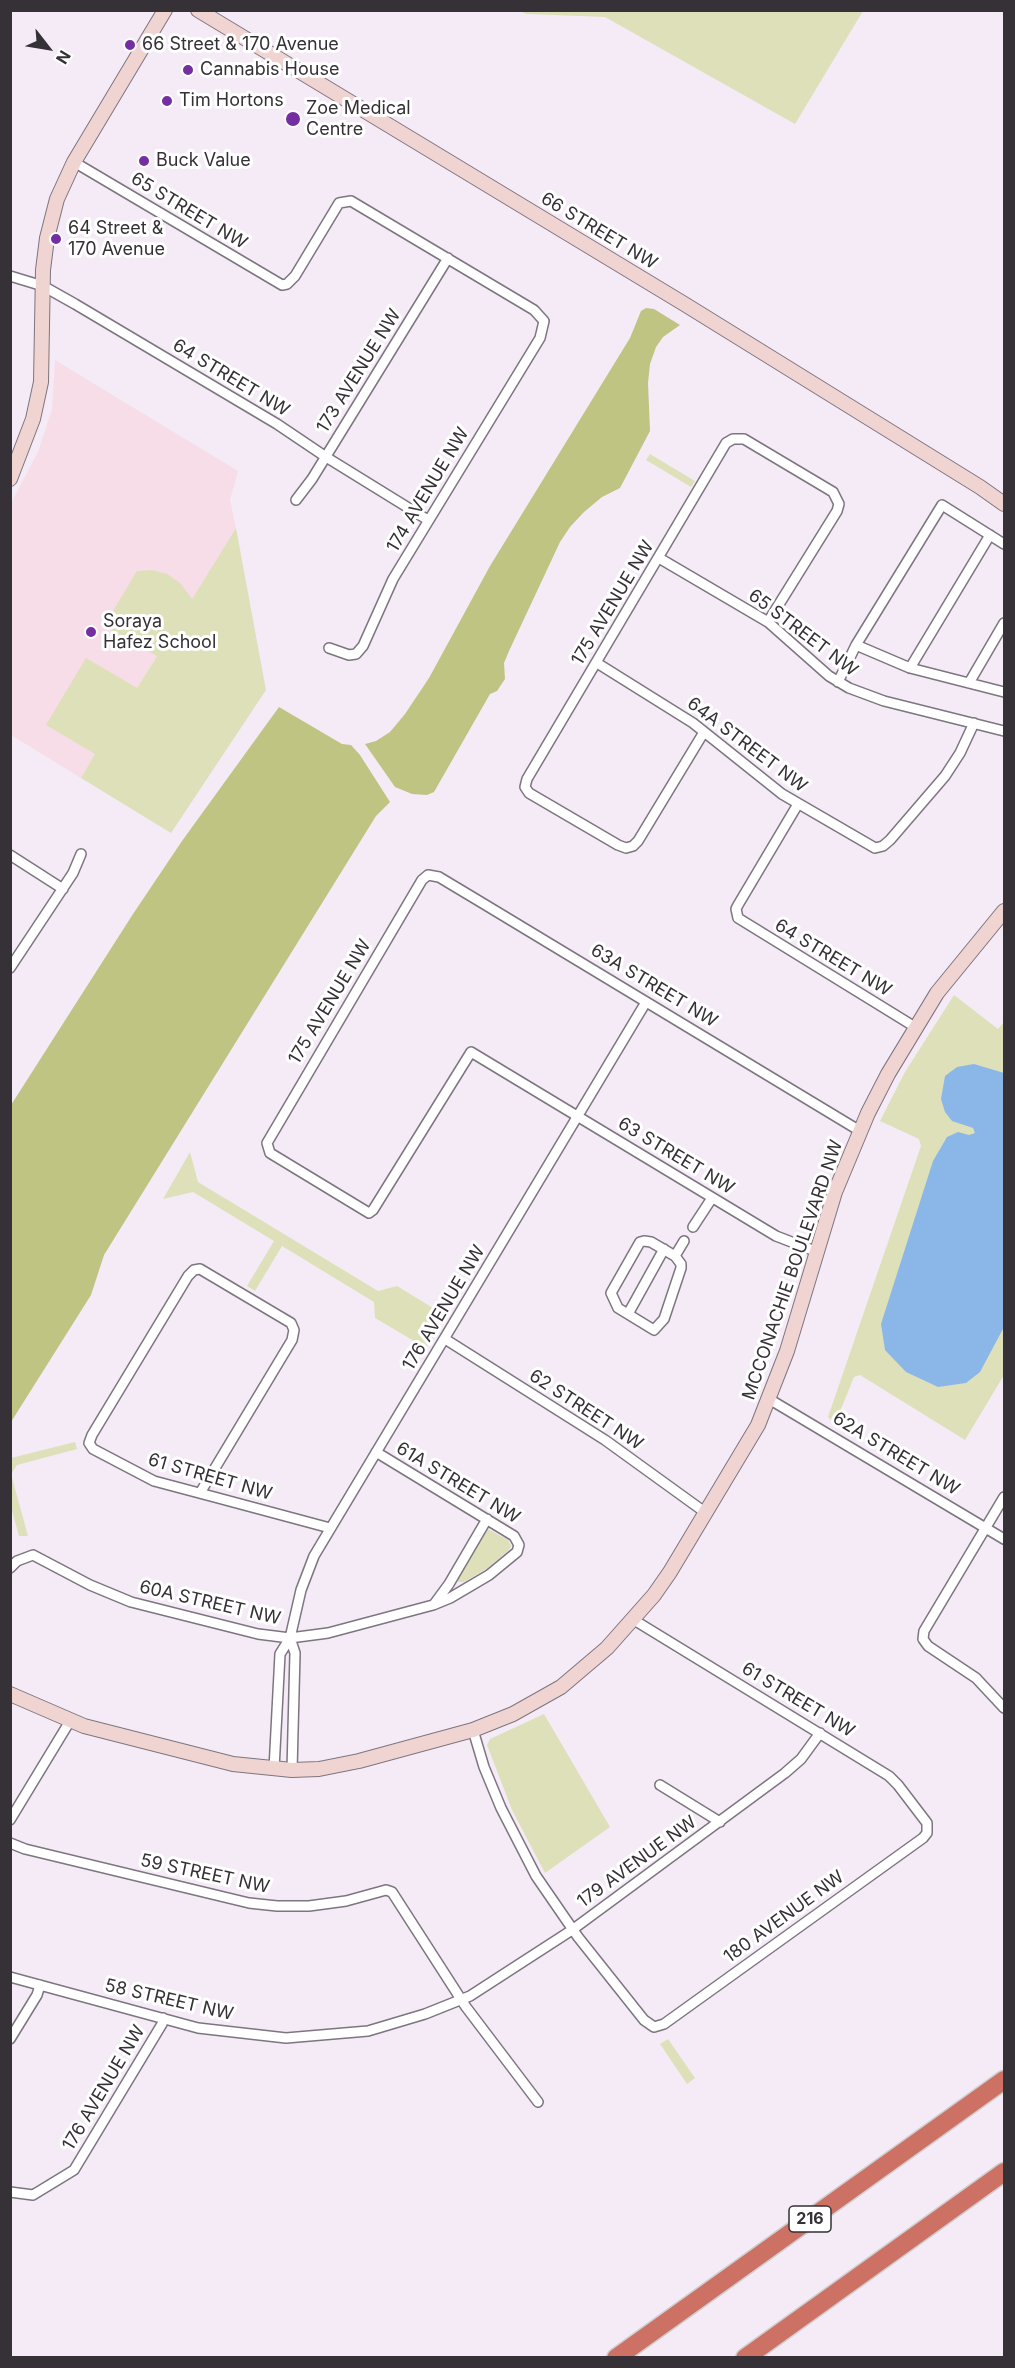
<!DOCTYPE html>
<html>
<head>
<meta charset="utf-8">
<style>
  body { margin:0 }
  #map { position:relative; width:1015px; height:2368px; overflow:hidden; background:#f4ebf7; font-family:Inter,sans-serif }
  canvas { display:block }
  .frame { position:absolute; inset:0; border:12px solid #353136; pointer-events:none }
  .north { position:absolute; left:18px; top:18px; width:60px; height:60px; -webkit-text-stroke:4px #fff; paint-order:stroke; rotate:121deg; font-size:16px; font-weight:700; line-height:24px; text-align:center; color:#353136 }
  .north::after { content:''; display:block; margin:auto; width:21px; height:27px; background:#353136; clip-path:polygon(50% 0,100% 100%,50% 72%,0 100%) }
</style>
</head>
<body>
<div id="map">
<canvas width="1015" height="2368"></canvas>
<div class="frame"></div>
<div class="north">N</div>
</div>
<script>
const c = document.querySelector('canvas').getContext('2d');
c.lineJoin = 'round';
function fillPath(path, color) { c.fillStyle = color; c.fill(path, 'evenodd'); }
const shape = rows => new Path2D(rows.map(r => 'M' + r).join(''));
function strokePath(path, color, width, dash) { c.strokeStyle = color; c.lineWidth = width; c.lineCap = dash ? 'butt' : 'round'; c.setLineDash(dash || []); c.stroke(path); }
function write(font, color, halo, rows, align = 'center') {
  c.font = font + ' Inter,sans-serif'; c.lineWidth = 6; c.setLineDash([]); c.textBaseline = 'middle'; c.strokeStyle = halo; c.fillStyle = color; for (const [text, x, y, turn = 0] of rows) {
    c.save(); c.translate(x, y); c.rotate((+turn || 0) * Math.PI / 180); c.textAlign = isNaN(turn) ? turn : align; if (halo) c.strokeText(text, 0, 0); c.fillText(text, 0, 0); c.restore();
  }
}
const education = shape([
  [55,360,238,471,230,500,236,528,81,778,11,735,10,505,38,452,52,409]
]);
const green = shape([
  [519,11,863,10,863,11,795,124,605,17,527,14],
  [650,454,695,481,691,487,646,460],
  [236,528,266,690,171,833,81,778,95,754,46,725,86,658,137,688,157,656,108,629,107,621,137,571,152,570,167,574,180,583,192,599],
  [954,995,998,1029,1004,1022,1004,1375,965,1440,860,1375,854,1377,835,1424,828,1417,921,1146,919,1139,880,1121,905,1072],
  [190,1152,198,1182,378,1291,397,1286,446,1316,426,1348,375,1318,374,1302,282,1246,255,1291,247,1286,274,1241,193,1192,163,1199],
  [75,1442,77,1449,17,1465,11,1474,28,1536,19,1536,11,1507,11,1458],
  [488,1529,508,1540,511,1546,509,1550,486,1569,464,1582,458,1582,458,1579],
  [544,1714,610,1827,545,1873,512,1810,487,1745,490,1739],
  [668,2039,695,2078,687,2084,660,2044]
]);
const forest = shape([
  [646,308,654,309,680,325,663,337,656,347,650,364,648,383,650,431,620,488,602,497,584,512,570,527,560,542,509,651,504,663,505,679,497,691,490,694,434,792,427,795,412,794,395,787,365,744,376,741,390,732,405,714,429,678,490,566,630,338,641,311],
  [279,707,342,744,351,745,360,755,390,802,376,816,104,1255,91,1295,11,1422,11,1105,133,914,182,841]
]);
const water = shape([
  [974,1064,1004,1073,1004,1327,980,1372,966,1383,938,1387,906,1372,885,1350,881,1324,933,1161,947,1137,958,1132,969,1135,975,1133,973,1128,952,1121,945,1112,941,1099,945,1076,957,1067]
]);
const street = shape([
  [74,162,282,285,287,284,295,276,339,203,351,201,534,310,544,321,540,338,393,579,363,646,356,654,349,655,329,648],
  [10,276,43,286,75,304,277,424,326,457,428,520],
  [296,500,312,479,448,258],
  [659,558,768,622,829,676,849,688,884,701,1004,731],
  [856,645,910,668,1004,692],
  [597,663,693,723,782,794,875,848,883,846,890,840,945,776,960,753,974,723],
  [910,668,990,535],
  [838,682,856,645,942,505,1004,544],
  [969,683,1004,623],
  [704,732,638,841,633,846,626,848,618,845,529,793,525,787,527,779,726,443,733,439,744,439,833,492,839,504,837,511,768,622],
  [798,804,738,905,736,909,738,918,915,1027],
  [10,855,63,889],
  [10,968,73,873,81,854],
  [693,1227,712,1198],
  [644,1241,651,1242,675,1256,681,1264,681,1268,664,1319,654,1330,618,1308,611,1293,640,1242,644,1241],
  [815,1251,776,1236,471,1052,373,1210,369,1213,270,1153,267,1143,422,880,428,875,439,877,484,904,860,1131],
  [675,1256,684,1241],
  [628,1314,664,1249],
  [445,1339,605,1440,706,1513],
  [769,1399,1004,1539],
  [200,1493,292,1340,294,1330,291,1323,200,1269,194,1270,188,1276,92,1435,89,1443,93,1449,154,1481,218,1498,330,1528],
  [1004,1497,924,1631,923,1639,928,1646,976,1678,1004,1708],
  [10,1568,17,1561,33,1555,90,1585,131,1602,258,1634,290,1638,328,1633,433,1605,450,1598,489,1575,517,1552,519,1545,514,1536,376,1452],
  [435,1603,449,1584,487,1519],
  [290,1638,295,1653,292,1770],
  [473,1730,484,1767,501,1808,536,1876,578,1937,644,2020,654,2027,664,2024,923,1838,927,1833,927,1823,898,1785,889,1776,634,1620],
  [274,1769,280,1654,290,1638,301,1590,314,1556,646,1002],
  [660,1785,720,1822],
  [10,1820,70,1721],
  [10,1843,25,1849,249,1903,277,1906,309,1906,346,1901,386,1890,392,1892,466,2007,538,2102],
  [10,1977,198,2028,286,2038,368,2031,425,2014,470,1996,572,1930,785,1773,801,1759,820,1733],
  [10,2039,37,1995,40,1985],
  [10,2192,33,2195,74,2170,162,2024,163,2018]
]);
const secondary = shape([
  [198,10,686,305,980,487,1004,504],
  [10,479,33,419,41,382,43,270,47,238,57,199,74,162,165,10],
  [10,1694,84,1726,233,1764,292,1770,319,1769,359,1761,473,1730,513,1714,561,1687,607,1648,654,1595,670,1572,758,1425,787,1351,835,1192,868,1113,888,1074,937,993,1004,911]
]);
const highway = shape([
  [616,2358,1004,2080],
  [745,2358,1004,2172]
]);
const markers = [
  [130,45,6,"#742ea1"],
  [188,70,6,"#742ea1"],
  [167,101,6,"#742ea1"],
  [293,119,8,"#742ea1"],
  [144,161,6,"#742ea1"],
  [56,239,6,"#742ea1"],
  [91,632,6,"#742ea1"]
];
const shields = [
  [810,2219,42]
];
const shieldNames = [
  ["216",810,2219]
];
const poiNames = [
  ["66 Street & 170 Avenue",142,45],
  ["Cannabis House",200,70],
  ["Tim Hortons",179,101],
  ["Zoe Medical",306,109],
  ["Centre",306,130],
  ["Buck Value",156,161],
  ["64 Street &",68,229],
  ["170 Avenue",68,250],
  ["Soraya",103,622],
  ["Hafez School",103,643]
];
const streetNames = [
  ["65 STREET NW",189,211,31],
  ["66 STREET NW",599,231,31],
  ["173 AVENUE NW",359,371,-58],
  ["64 STREET NW",231,378,31],
  ["174 AVENUE NW",428,490,-59],
  ["175 AVENUE NW",613,603,-59],
  ["65 STREET NW",803,633,37],
  ["64A STREET NW",747,745,37],
  ["64 STREET NW",833,958,31],
  ["63A STREET NW",654,986,31],
  ["175 AVENUE NW",330,1002,-59],
  ["63 STREET NW",676,1156,31],
  ["MCCONACHIE BOULEVARD NW",793,1270,-71],
  ["176 AVENUE NW",444,1308,-59],
  ["62 STREET NW",586,1410,33],
  ["62A STREET NW",896,1454,31],
  ["61 STREET NW",210,1477,16],
  ["61A STREET NW",458,1483,31],
  ["60A STREET NW",210,1603,13],
  ["61 STREET NW",798,1700,31],
  ["179 AVENUE NW",637,1862,-36],
  ["59 STREET NW",205,1874,12],
  ["180 AVENUE NW",784,1917,-36],
  ["58 STREET NW",169,2000,13],
  ["176 AVENUE NW",104,2088,-59]
];
fillPath(education, '#f6dde7');
fillPath(green, '#dde0b9');
fillPath(forest, '#bfc483');
fillPath(water, '#8bb7e8');
strokePath(street, '#7d757f', 12);
strokePath(secondary, '#7d757f', 16);
strokePath(highway, '#cfcecf', 21);
strokePath(street, '#fff', 9);
strokePath(secondary, '#f0d4d1', 14);
strokePath(highway, '#cd7165', 18);
for (const [x, y, r, color] of markers) { const dot = new Path2D(); dot.arc(x, y, r, 0, 2 * Math.PI); c.fillStyle = color; c.fill(dot); strokePath(dot, '#fff', 2); }
for (const [x, y, w] of shields) { const box = new Path2D(); box.roundRect(x - w / 2, y - 13, w, 26, 4.5); c.fillStyle = '#fff'; c.fill(box); strokePath(box, '#353136', 1.5); }
write('bold 16px', '#353136', null, shieldNames);
write('18px', '#353136', '#fff', poiNames, 'left');
write('18px', '#353136', '#fff', streetNames);
</script>
</body>
</html>
